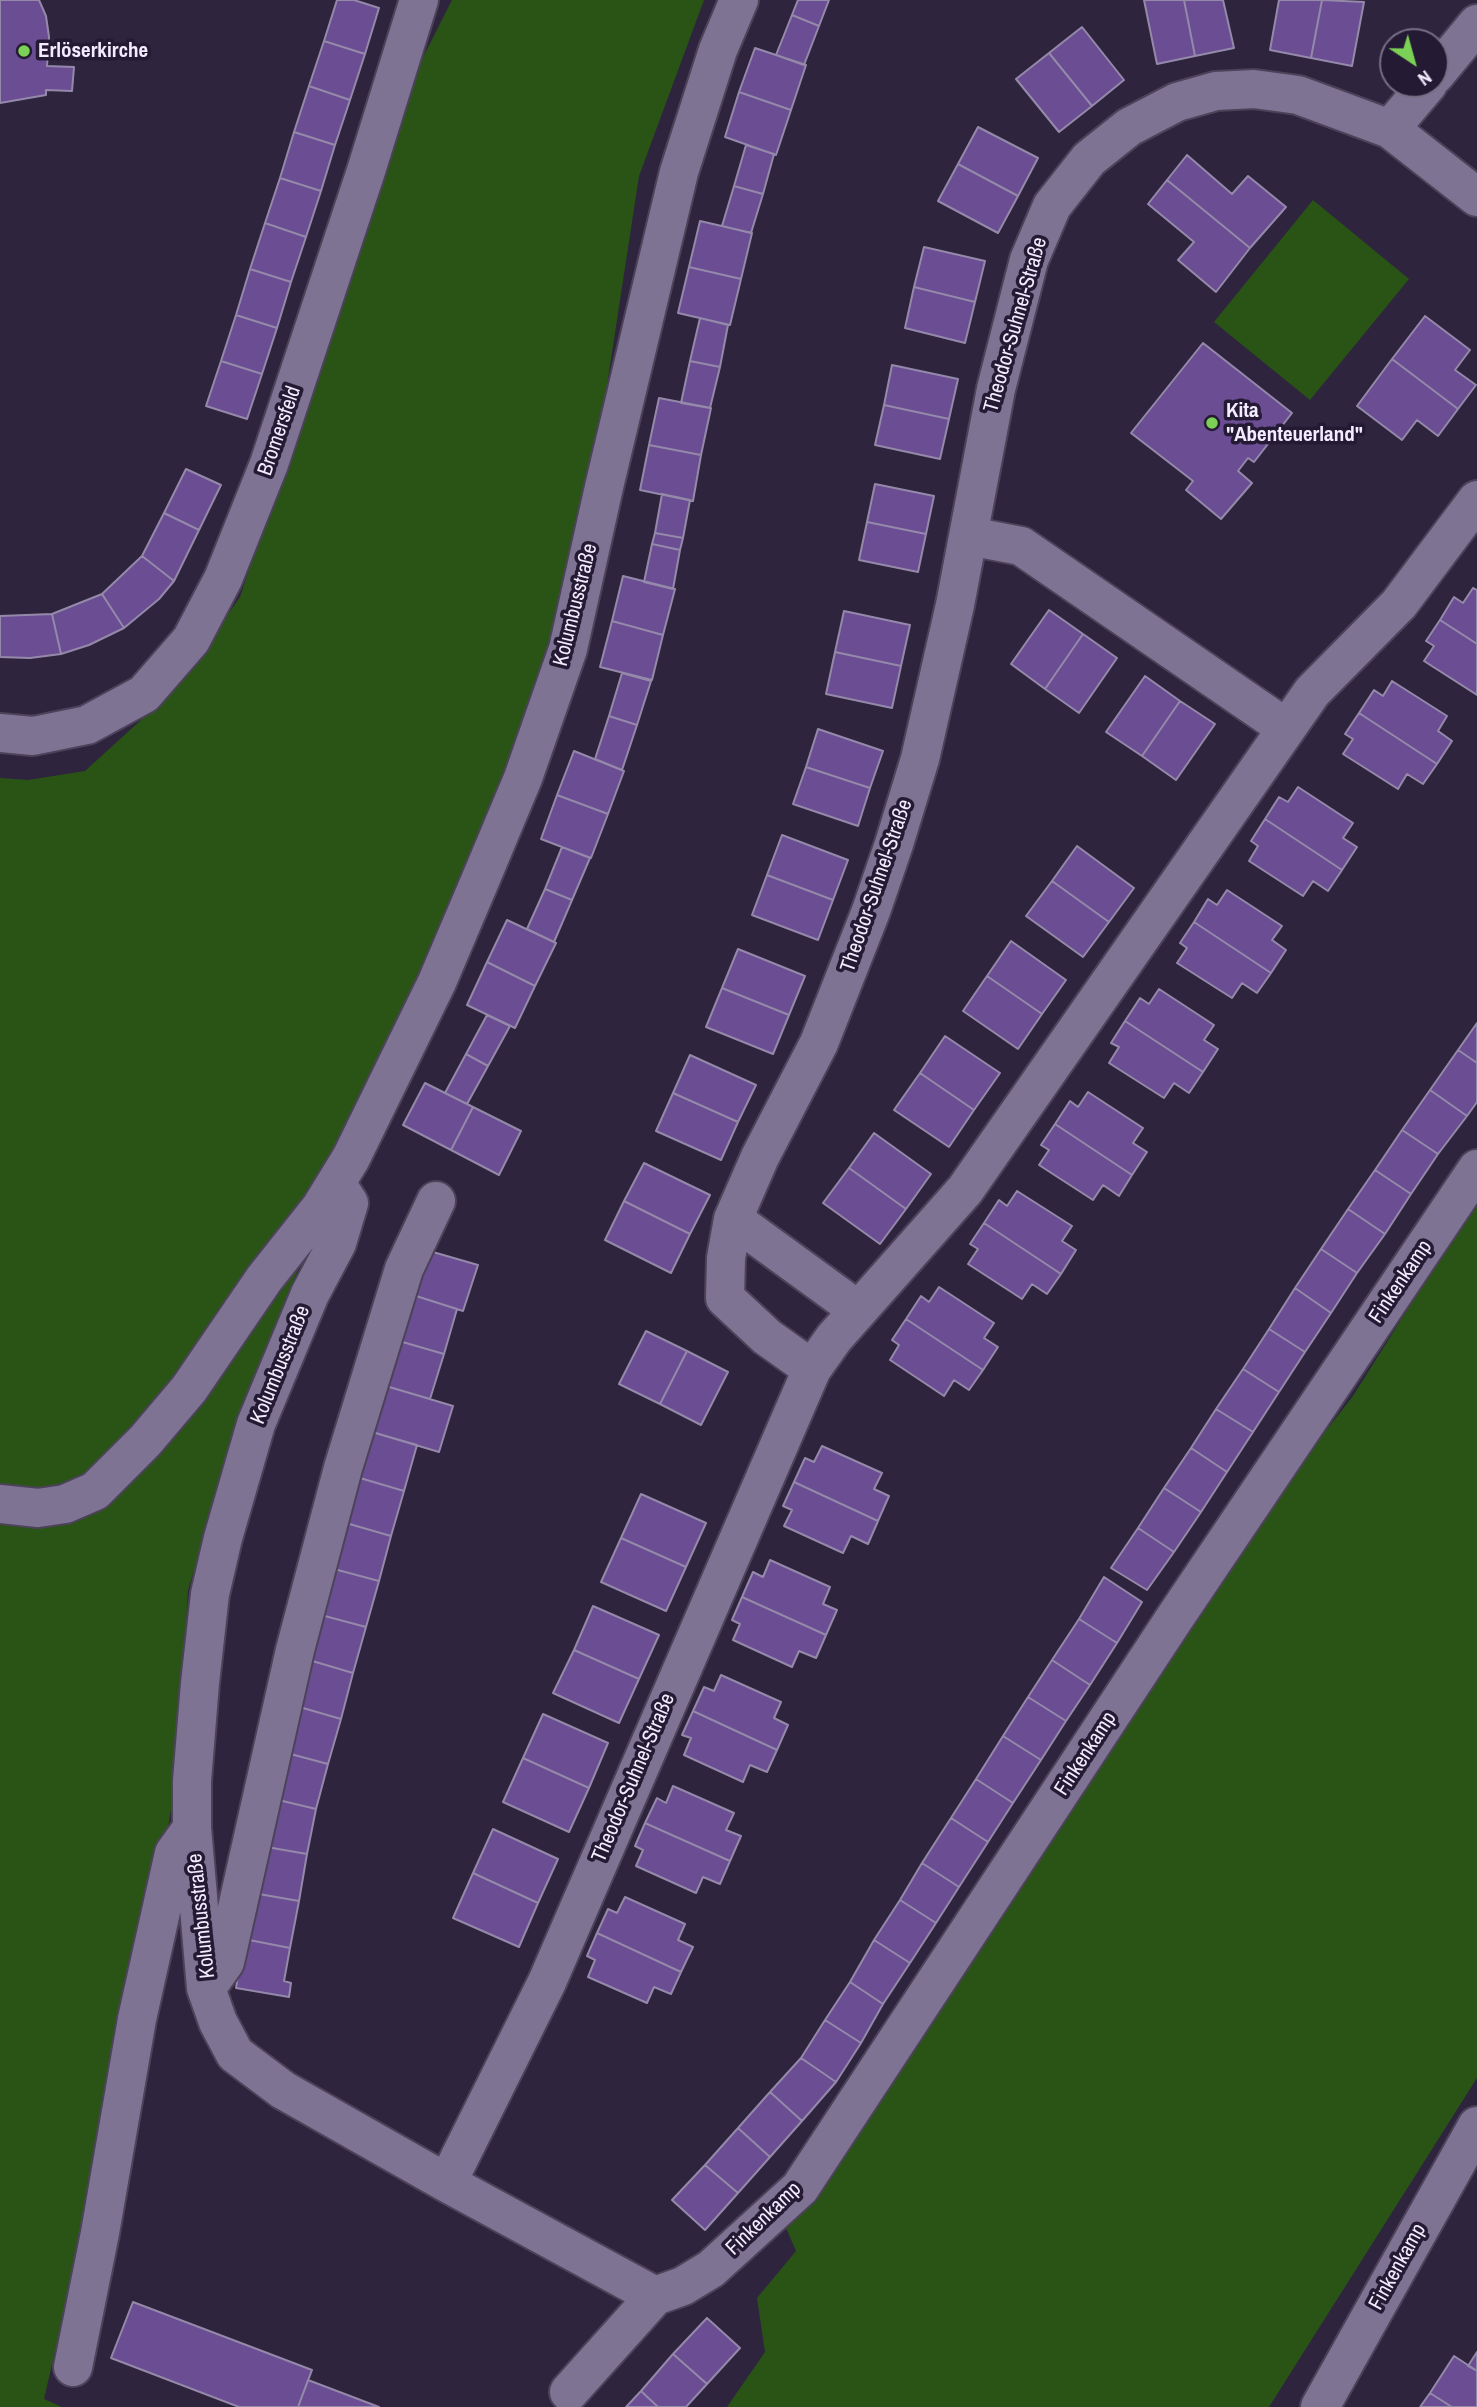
<!DOCTYPE html>
<html>
<head>
<meta charset="utf-8">
<style>
  body { margin:0 }
  #map { position:relative; width:1477px; height:2407px; overflow:hidden; background:#2e243e; font-family:"Archivo Narrow",sans-serif }
  canvas { display:block }
  .north { position:absolute; left:1379px; top:28px; width:70px; height:70px; box-sizing:border-box; background:#251a34; border:2px solid #776e85; border-radius:50%; rotate:144deg; font-size:19px; font-weight:700; line-height:28px; text-align:center; color:#f2ecfe }
  .north::after { content:''; display:block; margin:auto; width:24px; height:32px; background:#7bd156; clip-path:polygon(50% 0,100% 100%,50% 72%,0 100%) }
</style>
</head>
<body>
<div id="map">
<canvas width="1477" height="2407"></canvas>
<div class="north">N</div>
</div>
<script>
const c = document.querySelector('canvas').getContext('2d');
c.lineJoin = 'round';
function fillPath(path, color) { c.fillStyle = color; c.fill(path, 'evenodd'); }
const shape = rows => new Path2D(rows.map(r => 'M' + r).join(''));
function strokePath(path, color, width, dash) { c.strokeStyle = color; c.lineWidth = width; c.lineCap = dash ? 'butt' : 'round'; c.setLineDash(dash || []); c.stroke(path); }
function write(font, color, halo, rows, align = 'center') {
  c.font = font + ' "Archivo Narrow",sans-serif'; c.lineWidth = 7; c.setLineDash([]); c.textBaseline = 'middle'; c.strokeStyle = halo; c.fillStyle = color; for (const [text, x, y, turn = 0] of rows) {
    c.save(); c.translate(x, y); c.rotate((+turn || 0) * Math.PI / 180); c.textAlign = isNaN(turn) ? turn : align; if (halo) c.strokeText(text, 0, 0); c.fillText(text, 0, 0); c.restore();
  }
}
const green = shape([
  [452,0,704,0,639,176,585,529,559,650,285,1301,230,1458,188,1590,178,1766,151,1933,44,2399,62,2407,0,2407,0,778,28,780,85,771,153,709,196,659,240,597,414,75],
  [1313,200,1409,279,1310,400,1214,322],
  [1477,1178,1477,2078,1269,2407,727,2407,765,2352,757,2298,796,2251,783,2221,1138,1693,1154,1685,1274,1497,1353,1396,1450,1242]
]);
const building = shape([
  [0,0,39,0,46,16,49,37,47,66,74,67,72,91,46,90,46,95,0,103,0,0],
  [337,0,354,0,379,8,365,54,324,41,337,0],
  [798,0,829,0,819,26,792,15,798,0],
  [1144,0,1184,0,1195,56,1157,64,1144,0],
  [1184,0,1223,0,1234,48,1195,56,1184,0],
  [1279,0,1322,0,1311,58,1270,50,1279,0],
  [1322,0,1364,2,1352,66,1311,58,1322,0],
  [792,15,819,26,804,65,776,55,792,15],
  [1082,27,1124,80,1092,106,1049,53,1082,27],
  [324,41,365,54,350,100,309,86,324,41],
  [755,48,806,65,791,110,739,92,755,48],
  [1049,53,1092,106,1059,132,1016,79,1049,53],
  [309,86,350,100,335,145,294,132,309,86],
  [739,92,791,110,776,155,725,137,739,92],
  [978,127,1038,158,1018,196,958,164,978,127],
  [294,132,335,145,321,191,280,178,294,132],
  [746,145,774,154,763,194,734,186,746,145],
  [1187,155,1232,194,1248,176,1286,207,1250,248,1167,180,1187,155],
  [958,164,1018,196,998,233,938,201,958,164],
  [280,178,321,191,306,237,265,223,280,178],
  [1167,180,1250,248,1216,292,1178,260,1194,242,1148,204,1167,180],
  [734,186,763,194,751,233,722,226,734,186],
  [700,221,752,233,741,279,689,267,700,221],
  [265,223,306,237,291,282,250,269,265,223],
  [924,247,985,261,975,302,914,287,924,247],
  [689,267,741,279,730,325,678,313,689,267],
  [250,269,291,282,277,328,236,315,250,269],
  [914,287,975,302,965,343,905,328,914,287],
  [236,315,277,328,262,374,221,361,236,315],
  [1425,316,1470,350,1455,370,1476,385,1458,409,1392,359,1425,316],
  [700,318,728,325,720,367,690,361,700,318],
  [1203,343,1292,413,1254,462,1248,458,1238,471,1252,483,1221,519,1186,490,1193,481,1131,433,1203,343],
  [1392,359,1458,409,1438,436,1417,420,1402,440,1357,406,1392,359],
  [221,361,262,374,247,419,206,406,221,361],
  [690,361,720,367,710,408,681,403,690,361],
  [892,365,958,379,949,419,884,405,892,365],
  [659,398,711,408,701,455,649,445,659,398],
  [884,405,949,419,940,459,875,445,884,405],
  [649,445,701,455,693,501,640,490,649,445],
  [186,469,221,485,199,530,164,513,186,469],
  [875,484,934,496,926,534,867,522,875,484],
  [662,494,690,500,683,538,655,533,662,494],
  [164,513,199,530,174,581,142,556,164,513],
  [867,522,926,534,918,572,859,560,867,522],
  [655,533,683,538,680,550,652,544,655,533],
  [652,544,680,550,673,589,644,582,652,544],
  [142,556,174,581,159,599,124,628,102,594,142,556],
  [623,576,675,589,663,635,612,621,623,576],
  [1473,588,1477,590,1477,644,1440,620,1454,597,1463,603,1473,588],
  [102,594,124,628,89,645,61,654,52,614,102,594],
  [1049,610,1083,634,1045,689,1011,664,1049,610],
  [844,611,910,625,901,666,835,652,844,611],
  [52,614,61,654,30,658,0,657,0,616,52,614],
  [1440,620,1477,644,1477,695,1424,661,1434,646,1426,641,1440,620],
  [612,621,663,635,652,680,600,667,612,621],
  [1083,634,1117,658,1079,713,1045,689,1083,634],
  [835,652,901,666,892,708,826,694,835,652],
  [622,673,651,681,637,725,609,716,622,673],
  [1145,676,1180,701,1142,756,1106,732,1145,676],
  [1392,681,1447,716,1438,731,1452,741,1437,764,1359,713,1374,690,1383,696,1392,681],
  [1180,701,1215,724,1176,780,1142,756,1180,701],
  [1359,713,1437,764,1423,784,1407,774,1398,789,1343,754,1353,739,1345,734,1359,713],
  [609,716,637,725,622,770,595,759,609,716],
  [818,729,883,751,870,788,806,767,818,729],
  [574,751,624,771,608,814,557,795,574,751],
  [806,767,870,788,858,826,793,804,806,767],
  [1298,787,1353,823,1343,838,1357,847,1342,870,1265,819,1279,797,1288,802,1298,787],
  [557,795,608,814,591,858,541,839,557,795],
  [1265,819,1342,870,1328,891,1313,881,1303,896,1249,861,1258,846,1251,841,1265,819],
  [782,835,848,860,833,900,767,875,782,835],
  [1077,846,1134,888,1109,922,1052,881,1077,846],
  [562,847,590,858,572,900,545,889,562,847],
  [767,875,833,900,818,940,752,915,767,875],
  [1052,881,1109,922,1083,957,1026,916,1052,881],
  [545,889,572,900,554,942,527,929,545,889],
  [1227,890,1282,926,1272,940,1286,950,1271,973,1194,922,1208,899,1217,905,1227,890],
  [507,920,556,943,535,986,487,962,507,920],
  [1194,922,1271,973,1257,993,1242,983,1232,998,1177,963,1187,948,1180,943,1194,922],
  [1011,941,1066,980,1042,1014,987,976,1011,941],
  [738,949,805,976,789,1015,722,988,738,949],
  [487,962,535,986,515,1028,467,1005,487,962],
  [987,976,1042,1014,1018,1049,963,1011,987,976],
  [722,988,789,1015,773,1054,706,1027,722,988],
  [1159,989,1214,1025,1204,1040,1218,1049,1203,1072,1125,1021,1140,998,1149,1004,1159,989],
  [487,1015,510,1026,488,1066,466,1054,487,1015],
  [1125,1021,1203,1072,1189,1093,1174,1083,1164,1098,1109,1063,1119,1047,1111,1043,1125,1021],
  [1477,1023,1477,1063,1458,1050,1477,1023],
  [945,1036,1000,1073,974,1110,920,1073,945,1036],
  [1458,1050,1477,1063,1477,1102,1467,1116,1430,1090,1458,1050],
  [466,1054,488,1066,467,1104,445,1093,466,1054],
  [690,1055,756,1085,738,1122,673,1093,690,1055],
  [920,1073,974,1110,949,1147,894,1110,920,1073],
  [425,1083,473,1107,451,1150,403,1125,425,1083],
  [1430,1090,1467,1116,1438,1154,1402,1130,1430,1090],
  [1088,1092,1143,1128,1133,1143,1147,1152,1132,1175,1055,1124,1070,1101,1078,1107,1088,1092],
  [673,1093,738,1122,721,1160,656,1131,673,1093],
  [473,1107,521,1131,499,1175,451,1150,473,1107],
  [1055,1124,1132,1175,1119,1196,1103,1185,1093,1200,1039,1165,1049,1150,1041,1145,1055,1124],
  [1402,1130,1438,1154,1411,1194,1375,1170,1402,1130],
  [874,1133,931,1174,906,1209,849,1168,874,1133],
  [644,1163,710,1195,690,1234,624,1201,644,1163],
  [849,1168,906,1209,880,1244,823,1203,849,1168],
  [1375,1170,1411,1194,1385,1234,1348,1209,1375,1170],
  [1017,1191,1072,1226,1062,1241,1076,1250,1061,1274,984,1223,999,1200,1007,1206,1017,1191],
  [624,1201,690,1234,671,1273,605,1240,624,1201],
  [1348,1209,1385,1234,1357,1273,1321,1249,1348,1209],
  [984,1223,1061,1274,1047,1294,1032,1284,1022,1299,968,1264,978,1249,970,1244,984,1223],
  [1321,1249,1357,1273,1331,1313,1295,1288,1321,1249],
  [426,1250,478,1265,463,1311,413,1295,426,1250],
  [939,1287,994,1323,984,1338,998,1347,983,1370,906,1319,921,1296,929,1302,939,1287],
  [1295,1288,1331,1313,1305,1352,1269,1329,1295,1288],
  [413,1295,457,1309,444,1354,399,1341,413,1295],
  [906,1319,983,1370,969,1390,954,1380,944,1396,890,1360,899,1345,892,1340,906,1319],
  [1269,1329,1305,1352,1279,1392,1243,1369,1269,1329],
  [646,1331,687,1351,660,1404,619,1384,646,1331],
  [399,1341,444,1354,430,1399,386,1386,399,1341],
  [687,1351,728,1372,701,1425,660,1404,687,1351],
  [1243,1369,1279,1392,1253,1432,1216,1409,1243,1369],
  [386,1386,453,1406,439,1452,372,1432,386,1386],
  [1216,1409,1253,1432,1227,1472,1191,1448,1216,1409],
  [372,1432,417,1445,404,1491,360,1478,372,1432],
  [822,1446,882,1473,874,1489,889,1496,878,1521,794,1482,805,1458,814,1462,822,1446],
  [1191,1448,1227,1472,1201,1512,1164,1488,1191,1448],
  [360,1478,404,1491,391,1536,346,1523,360,1478],
  [794,1482,878,1521,868,1544,851,1536,843,1553,784,1526,792,1510,783,1506,794,1482],
  [1164,1488,1201,1512,1174,1552,1138,1528,1164,1488],
  [641,1494,706,1523,686,1567,621,1538,641,1494],
  [346,1523,391,1536,379,1581,334,1569,346,1523],
  [1138,1528,1174,1552,1147,1590,1111,1568,1138,1528],
  [621,1538,686,1567,666,1611,601,1582,621,1538],
  [770,1560,830,1587,823,1604,837,1610,826,1635,742,1597,753,1572,763,1577,770,1560],
  [334,1569,379,1581,366,1627,321,1615,334,1569],
  [1104,1577,1142,1602,1117,1643,1079,1619,1104,1577],
  [742,1597,826,1635,816,1658,799,1651,792,1667,733,1640,740,1624,732,1620,742,1597],
  [593,1606,659,1635,639,1679,574,1650,593,1606],
  [321,1615,366,1627,353,1673,309,1660,321,1615],
  [1079,1619,1117,1643,1090,1685,1052,1660,1079,1619],
  [574,1650,639,1679,619,1723,553,1693,574,1650],
  [309,1660,353,1673,341,1719,296,1706,309,1660],
  [1052,1660,1090,1685,1066,1721,1028,1697,1052,1660],
  [721,1675,781,1702,774,1718,788,1725,777,1750,693,1711,704,1687,714,1691,721,1675],
  [1028,1697,1066,1721,1041,1760,1003,1736,1028,1697],
  [296,1706,341,1719,328,1764,283,1752,296,1706],
  [693,1711,777,1750,767,1772,750,1765,743,1782,684,1755,691,1738,682,1735,693,1711],
  [543,1714,608,1743,589,1788,523,1758,543,1714],
  [1003,1736,1041,1760,1013,1803,976,1779,1003,1736],
  [283,1752,328,1764,316,1809,270,1798,283,1752],
  [523,1758,589,1788,569,1832,503,1802,523,1758],
  [976,1779,1013,1803,988,1842,951,1818,976,1779],
  [673,1786,734,1813,726,1830,741,1836,730,1861,645,1823,657,1798,666,1803,673,1786],
  [270,1798,316,1809,307,1854,261,1846,270,1798],
  [951,1818,988,1842,959,1887,922,1863,951,1818],
  [645,1823,730,1861,720,1884,703,1877,696,1893,636,1866,643,1850,635,1846,645,1823],
  [493,1829,558,1859,538,1903,473,1873,493,1829],
  [261,1846,307,1854,299,1901,253,1893,261,1846],
  [922,1863,959,1887,936,1923,900,1900,922,1863],
  [473,1873,538,1903,519,1947,453,1918,473,1873],
  [253,1893,299,1901,290,1948,244,1939,253,1893],
  [625,1897,685,1924,678,1940,693,1947,681,1972,597,1933,608,1909,617,1913,625,1897],
  [900,1900,936,1923,910,1963,874,1940,900,1900],
  [597,1933,681,1972,671,1994,654,1987,647,2003,588,1977,595,1960,587,1956,597,1933],
  [244,1939,290,1948,284,1981,291,1983,289,1997,236,1988,244,1939],
  [874,1940,910,1963,883,2004,850,1982,874,1940],
  [850,1982,883,2004,861,2043,825,2020,850,1982],
  [825,2020,861,2043,836,2082,801,2058,825,2020],
  [801,2058,836,2082,802,2121,770,2092,801,2058],
  [770,2092,802,2121,770,2157,738,2128,770,2092],
  [738,2128,770,2157,738,2193,705,2165,738,2128],
  [705,2165,738,2193,705,2230,672,2200,705,2165],
  [133,2302,312,2370,298,2407,239,2407,111,2358,133,2302],
  [707,2318,740,2348,707,2384,673,2354,707,2318],
  [1477,2352,1477,2371,1468,2366,1477,2352],
  [673,2354,707,2384,686,2407,658,2407,641,2391,673,2354],
  [1454,2356,1477,2371,1477,2407,1452,2407,1430,2393,1454,2356],
  [308,2380,379,2407,298,2407,308,2380],
  [641,2391,658,2407,626,2407,641,2391],
  [1430,2393,1452,2407,1420,2407,1430,2393]
]);
const minor = shape([
  [1435,75,1477,24],
  [1390,129,1428,84],
  [969,536,1021,546,1286,728],
  [0,733,33,736,87,725,144,694,191,640,223,579,269,464,366,171,419,0],
  [336,1183,349,1203,337,1243,310,1294,256,1424,223,1538,210,1594,200,1683,192,1781,192,1828,206,1988,218,2022,235,2054,283,2090,447,2183,655,2296],
  [733,1219,858,1310],
  [812,1369,767,1337,725,1298,726,1258,733,1219,760,1157,819,1043,871,911,894,844,920,759,955,605,996,389,1029,260,1052,206,1089,159,1129,127,1177,102,1216,91,1254,89,1298,95,1390,129,1477,197],
  [0,1504,38,1508,65,1504,95,1491,145,1441,189,1389,264,1279,321,1207,351,1158,437,982,482,876,523,778,568,649,604,487,679,172,718,50,739,0],
  [208,1986,225,1962,295,1650,343,1468,404,1269,436,1201],
  [447,2183,547,1982,812,1369,834,1338,965,1190,1312,692,1399,604,1477,500],
  [73,2367,100,2233,137,2019,174,1853,192,1828],
  [569,2392,655,2296,683,2286,711,2269,800,2188,1174,1619,1477,1169],
  [1320,2407,1477,2126]
]);
const markers = [
  [24,51,7,"#7bd156"],
  [1212,423,7,"#7bd156"]
];
const poiNames = [
  ["Erlöserkirche",38,51],
  ["Kita",1226,411],
  ["\"Abenteuerland\"",1226,435]
];
const streetNames = [
  ["Theodor-Suhnel-Straße",1016,325,-74],
  ["Bromersfeld",280,431,-71],
  ["Kolumbusstraße",576,605,-76],
  ["Theodor-Suhnel-Straße",877,886,-71],
  ["Finkenkamp",1401,1282,-56],
  ["Kolumbusstraße",281,1365,-68],
  ["Finkenkamp",1086,1754,-57],
  ["Theodor-Suhnel-Straße",634,1778,-67],
  ["Kolumbusstraße",202,1916,-96],
  ["Finkenkamp",764,2219,-44],
  ["Finkenkamp",1398,2267,-61]
];
fillPath(green, '#2a5416');
fillPath(building, '#6a4d92');
strokePath(building, '#9589aa', 2);
strokePath(minor, '#4c4259', 42);
strokePath(minor, '#7f7393', 38);
for (const [x, y, r, color] of markers) { const dot = new Path2D(); dot.arc(x, y, r, 0, 2 * Math.PI); c.fillStyle = color; c.fill(dot); strokePath(dot, '#251a34', 2.5); }
write('bold 21px', '#f2ecfe', '#251a34', poiNames, 'left');
write('21px', '#f2ecfe', '#251a34', streetNames);
</script>
</body>
</html>
